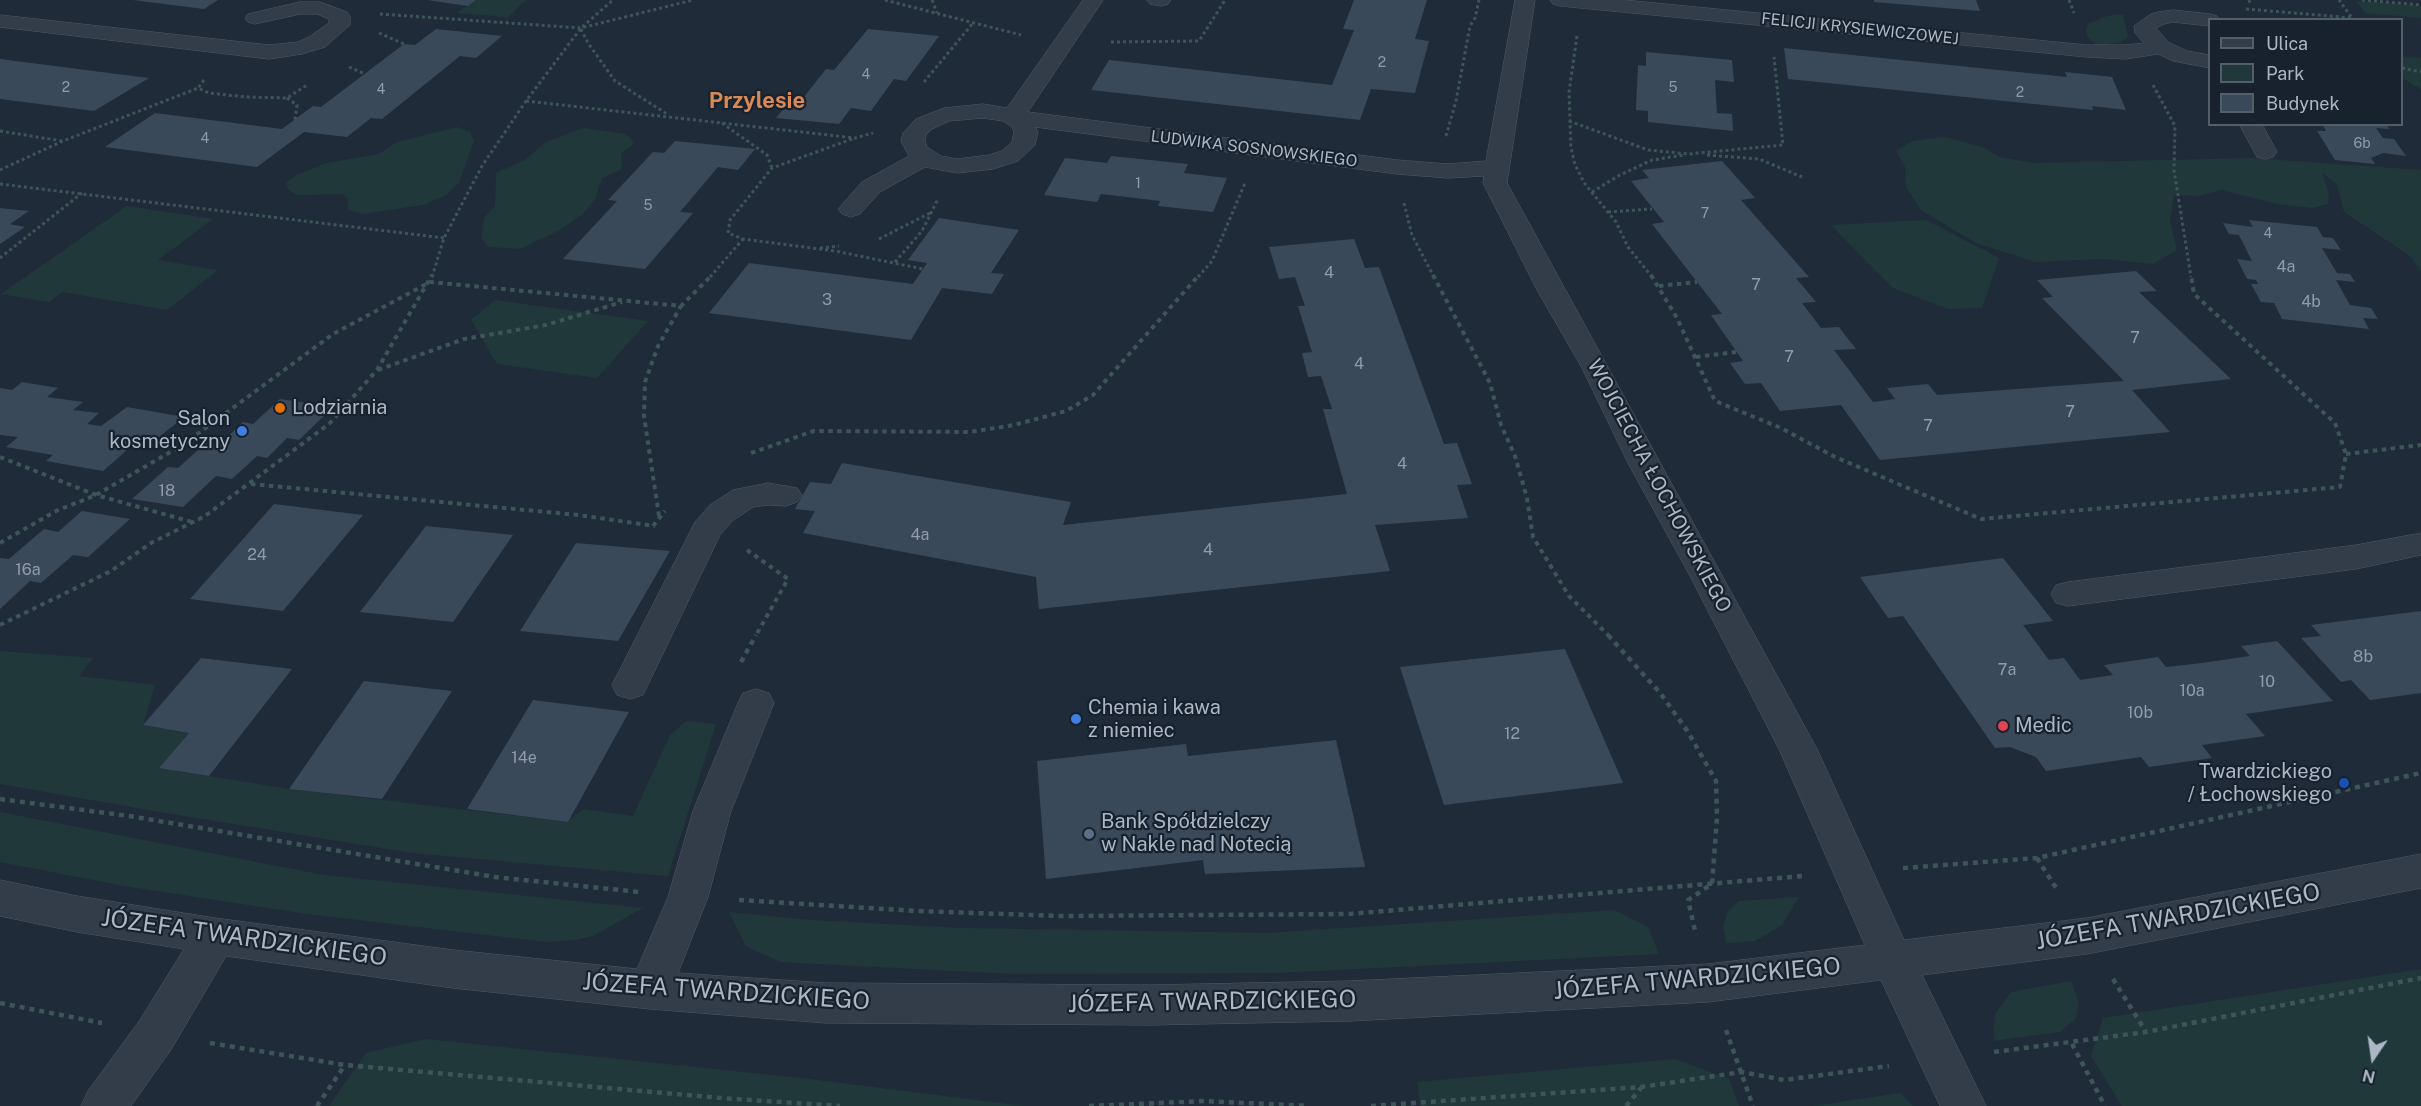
<!DOCTYPE html>
<html>
<head>
<meta charset="utf-8">
<style>
  body { margin:0 }
  #map { position:relative; width:2421px; height:1106px; overflow:hidden; background:#1f2b39; font-family:"Public Sans",sans-serif }
  canvas { display:block }
  .legend { position:absolute; left:2208px; top:18px; width:195px; height:108px; box-sizing:border-box; background:#18222e; border:2px solid #535e6b; margin:0; padding:8px 10px; list-style:none; font-size:18px; color:#acb7c6 }
  .legend li { display:flex; align-items:center; gap:12px; height:30px }
  .legend b { width:30px; border:2px solid #535e6b }
  .north { position:absolute; left:2343px; top:1028px; width:60px; height:60px; -webkit-text-stroke:4px #18222e; paint-order:stroke; rotate:193deg; font-size:16px; font-weight:700; line-height:24px; text-align:center; color:#acb7c6 }
  .north::after { content:''; display:block; margin:auto; width:21px; height:27px; background:#acb7c6; clip-path:polygon(50% 0,100% 100%,50% 72%,0 100%) }
</style>
</head>
<body>
<div id="map">
<canvas width="2421" height="1106"></canvas>
<ul class="legend">
<li><b style="height:8px;background:#323d49"></b>Ulica</li>
<li><b style="height:16px;background:#21383a"></b>Park</li>
<li><b style="height:16px;background:#3a4959"></b>Budynek</li>
</ul>
<div class="north">N</div>
</div>
<script>
const c = document.querySelector('canvas').getContext('2d');
c.lineJoin = 'round';
function fillPath(path, color) { c.fillStyle = color; c.fill(path, 'evenodd'); }
const shape = rows => new Path2D(rows.map(r => 'M' + r).join(''));
function strokePath(path, color, width, dash) { c.strokeStyle = color; c.lineWidth = width; c.lineCap = dash ? 'butt' : 'round'; c.setLineDash(dash || []); c.stroke(path); }
function write(font, color, halo, rows, align = 'center') {
  c.font = font + ' "Public Sans",sans-serif'; c.lineWidth = 4.5; c.setLineDash([]); c.textBaseline = 'middle'; c.strokeStyle = halo; c.fillStyle = color; for (const [text, x, y, turn = 0] of rows) {
    c.save(); c.translate(x, y); c.rotate((+turn || 0) * Math.PI / 180); c.textAlign = isNaN(turn) ? turn : align; if (halo) c.strokeText(text, 0, 0); c.fillText(text, 0, 0); c.restore();
  }
}
const green = shape([
  [476,0,526,0,508,17,457,13],
  [2356,1,2421,6,2421,18,2365,13],
  [2123,14,2128,37,2121,42,2097,46,2088,37,2086,31,2088,24,2107,16],
  [2402,57,2421,58,2421,89,2402,78],
  [457,127,470,132,474,141,459,183,446,195,423,205,362,214,348,210,348,199,342,194,297,195,289,190,286,183,296,175,327,163,379,154,397,142],
  [583,128,626,134,634,143,621,154,622,169,602,178,595,199,583,214,558,231,519,249,489,247,481,238,484,218,495,206,496,173,525,160,546,142],
  [1945,137,1982,147,2000,157,2034,163,2252,158,2421,170,2421,271,2410,256,2344,212,2337,185,2322,172,2329,194,2328,204,2312,208,2278,204,2222,190,2198,196,2174,195,2170,221,2177,250,2153,264,2103,259,2035,262,1976,243,1921,210,1906,187,1905,167,1896,151,1912,141],
  [127,206,213,219,158,260,218,270,167,310,62,292,49,302,1,294],
  [1926,220,1999,258,1982,308,1948,309,1893,288,1831,225],
  [495,300,648,321,597,378,497,364,471,320],
  [0,651,93,658,79,676,155,685,143,725,189,733,159,768,289,789,568,822,583,809,633,816,670,735,686,721,716,724,668,876,412,853,154,811,0,784],
  [0,812,324,875,643,908,593,936,576,940,547,942,307,914,124,886,0,862],
  [1799,897,1782,925,1755,941,1726,943,1723,925,1729,910,1739,901],
  [1614,910,1648,927,1659,954,1276,973,1014,974,780,962,746,946,729,912,810,920,962,928,1268,933],
  [2421,969,2421,1106,2122,1106,2091,1056,2103,1018],
  [2071,981,2079,1003,2076,1018,2060,1032,1993,1041,1995,1014,2011,992],
  [425,1039,801,1078,1024,1106,329,1106,366,1053],
  [1675,1059,1729,1079,1739,1106,1420,1106,1417,1082],
  [1900,1093,1913,1106,1813,1106]
]);
const building = shape([
  [133,0,218,0,204,9],
  [427,0,476,0,468,6],
  [1354,0,1427,0,1415,39,1429,41,1415,93,1371,89,1360,120,1091,90,1109,60,1332,85,1354,30,1343,29],
  [1874,0,1976,0,1980,11,1874,2],
  [436,29,502,36,476,58,460,56,382,119,371,118,347,137,304,132,257,167,105,147,155,113,282,129,313,106,321,107,404,44,415,45],
  [868,29,939,36,906,81,894,79,871,111,851,108,839,124,776,118,790,101,800,102,826,69,834,70],
  [1784,48,2067,77,2065,72,2112,77,2126,110,2092,106,2093,110,1788,79],
  [1646,52,1732,60,1734,82,1715,80,1717,113,1732,114,1733,131,1648,122,1648,111,1636,110,1638,65,1646,66],
  [0,59,117,74,149,78,94,111,0,99],
  [2322,124,2386,124,2389,129,2376,128,2383,138,2394,139,2406,156,2383,153,2371,158,2375,164,2335,160,2317,131,2326,131],
  [675,141,755,149,738,170,718,167,680,212,693,213,645,269,563,259,617,201,608,200,653,152,664,153],
  [1111,156,1188,164,1184,173,1227,178,1213,212,1158,206,1160,201,1101,194,1097,202,1044,195,1065,158,1107,163],
  [1722,161,1755,198,1741,200,1809,277,1796,278,1816,302,1802,303,1821,328,1839,327,1856,349,1834,350,1873,402,1895,399,1887,388,1928,384,1937,395,2124,381,2042,298,2053,297,2037,280,2136,271,2157,291,2139,292,2231,379,2132,390,2170,432,1880,460,1841,405,1780,411,1761,383,1745,384,1730,363,1743,361,1711,315,1722,314,1652,224,1664,222,1631,181,1649,178,1642,170],
  [0,208,29,211,10,224,25,227,0,244],
  [939,218,1019,230,991,273,1004,274,992,294,942,288,911,340,709,313,749,263,913,284,927,263,908,260],
  [2249,220,2317,227,2323,237,2333,238,2341,250,2322,248,2337,273,2350,274,2355,282,2336,280,2350,305,2371,308,2378,319,2363,318,2369,329,2282,319,2274,303,2261,302,2251,284,2258,284,2256,280,2247,279,2237,259,2252,261,2239,235,2229,234,2223,223,2253,227],
  [1354,239,1365,268,1379,267,1444,444,1457,443,1472,484,1457,485,1468,518,1375,525,1390,571,1039,609,1036,577,803,533,815,511,795,509,810,482,831,484,842,463,1071,502,1063,525,1347,494,1323,409,1332,409,1321,376,1308,377,1302,353,1312,352,1298,306,1305,306,1295,277,1279,279,1269,247],
  [22,382,58,388,47,397,83,402,73,410,99,413,87,424,101,426,127,407,184,417,149,445,135,443,103,471,46,461,53,455,6,447,18,437,0,435,0,388,12,390],
  [280,399,333,407,299,440,287,438,267,458,257,456,232,479,216,476,183,507,132,499,168,467,178,468,206,443,219,445,243,422,253,424],
  [274,504,363,515,283,611,190,599],
  [82,511,130,519,88,557,73,555,41,583,30,581,0,609,0,558,9,559,44,529,58,532],
  [426,526,513,535,453,622,360,612],
  [576,543,670,551,618,641,520,631],
  [2003,558,2053,621,2023,625,2049,660,2064,658,2080,680,2113,675,2104,665,2158,657,2166,667,2202,663,2250,656,2241,646,2277,641,2333,701,2246,714,2265,736,2202,745,2212,758,2149,767,2141,757,2046,771,2036,757,2010,747,1995,748,1903,616,1888,618,1860,577],
  [2421,611,2421,693,2370,700,2351,680,2341,682,2301,638,2321,636,2311,625],
  [1565,649,1623,783,1444,805,1400,667],
  [201,658,292,669,209,776,159,768,189,733,143,725],
  [364,681,452,691,382,799,289,789],
  [533,700,629,712,568,822,467,809],
  [1336,740,1365,867,1205,874,1203,860,1046,879,1037,761,1186,744,1188,756]
]);
const pathFar2 = shape([
  [885,0,1021,35],
  [932,0,937,13],
  [2069,0,2074,13],
  [2249,0,2250,3],
  [2362,0,2421,5],
  [2246,9,2352,18,2339,0],
  [380,14,581,28,693,0],
  [581,29,588,43,615,81,667,114],
  [379,33,404,44],
  [1577,36,1569,92,1571,148,1575,165,1585,184,1616,222,1628,247,1652,277],
  [1111,42,1199,41,1225,0],
  [349,67,365,74],
  [2402,68,2421,72],
  [204,80,198,88,209,93,246,97,287,98,307,85],
  [924,82,973,23],
  [2153,85,2175,126,2174,170,2191,277],
  [287,98,297,105,295,120],
  [526,101,855,138,873,133],
  [1569,121,1648,150,1689,154,1783,145,1774,57],
  [722,123,767,155,772,168],
  [0,131,62,141],
  [1446,136,1456,101,1470,26,1475,18,1479,0],
  [852,139,772,168,730,220,728,233,743,239,835,251,923,269],
  [1707,155,1759,159,1802,177],
  [0,170,63,141,198,88],
  [0,184,444,238],
  [1592,192,1618,176,1652,160,1684,155],
  [1404,203,1412,235,1434,277],
  [1608,212,1652,209],
  [879,239,932,212],
  [820,248,839,246],
  [0,258,82,193],
  [895,262,922,231,938,199],
  [432,277,444,238,482,166,526,101,581,28,613,0],
  [710,277,743,239],
  [1198,277,1212,261,1245,183]
]);
const pathFar1 = shape([
  [1433,275,1490,383,1501,425,1515,456,1527,498,1533,537,1569,596,1610,637],
  [1651,275,1677,318,1715,401,1781,428,1835,457,1981,519,2340,487,2346,454,2335,423,2194,294,2191,275],
  [1659,286,1697,282],
  [1696,357,1736,352],
  [378,370,464,339,546,325,622,302],
  [751,453,814,431,970,432,1014,425,1066,411,1093,395,1199,275],
  [2346,454,2421,445],
  [0,457,96,495,192,522],
  [251,484,578,515,655,526],
  [659,516,644,416,645,382,658,346,681,306],
  [653,526,665,511],
  [0,543,56,511,96,495,184,444,333,334,430,282,681,306,712,275],
  [747,550,788,579,755,637],
  [0,625,111,571,151,543,205,516,329,424,377,370,432,275]
]);
const path = shape([
  [1608,635,1661,694,1688,732,1716,781,1717,818,1712,884,1688,900,1696,935],
  [741,662,756,635],
  [0,799,129,816,495,877,639,892],
  [2037,858,2058,891],
  [1903,868,2037,858,2421,773],
  [739,900,917,911,1061,916,1349,914,1803,876],
  [2113,979,2146,1032],
  [0,1003,102,1023],
  [1726,1030,1753,1106],
  [210,1043,345,1065,721,1098,840,1106],
  [2072,1044,2105,1106],
  [1994,1052,2146,1032,2421,978],
  [317,1106,345,1065],
  [1089,1106,1205,1101,1308,1106],
  [1371,1106,1641,1087,1742,1072,1784,1080,1889,1066],
  [1626,1106,1641,1088]
]);
const minor = shape([
  [1083,0,1103,0,1028,112,1397,160,1448,164,1486,161,1515,0,1535,0,1507,183,1817,749,1904,940,2087,918,2421,854,2421,888,2087,954,1922,975,1986,1106,1940,1106,1881,980,1708,1002,1350,1021,1150,1025,826,1023,650,1009,453,988,226,956,172,1048,131,1106,81,1106,88,1091,140,1020,184,949,77,932,0,916,0,880,77,896,215,918,453,950,637,969,668,897,693,811,738,703,743,693,756,689,769,693,774,703,731,811,708,897,678,973,826,983,1150,985,1350,981,1708,964,1865,945,1779,749,1689,574,1629,465,1582,368,1537,290,1483,183,1484,176,1448,178,1397,174,1035,127,1038,132,1035,145,1018,161,993,169,957,173,925,167,880,192,860,214,851,217,842,214,838,209,862,182,909,156,901,141,903,133,916,119,944,108,983,104,1007,108,1083,0],
  [983,118,1003,121,1012,127,1014,132,1012,142,1002,151,989,155,957,159,941,156,927,147,925,141,926,135,932,129,949,121,983,118],
  [1147,0,1171,0,1168,4,1161,6,1150,4,1147,0],
  [1550,0,1624,0,2087,45,2126,45,2144,43,2135,33,2134,26,2151,14,2158,12,2173,10,2210,14,2217,16,2220,20,2210,20,2210,26,2173,22,2164,24,2156,28,2168,42,2187,51,2210,55,2210,68,2173,61,2158,54,2126,59,2087,57,1560,6,1553,4,1550,0],
  [300,2,320,2,347,12,350,16,350,25,325,47,302,54,269,59,0,27,0,15,269,45,298,42,309,37,329,23,329,19,317,14,300,14,255,24,248,22,245,18,248,14,300,2],
  [2239,124,2262,124,2277,152,2273,157,2265,159,2257,157,2239,124],
  [768,483,797,488,802,495,797,502,786,506,768,505,753,507,732,521,720,535,643,695,630,699,617,695,612,685,695,522,710,505,733,490,768,483],
  [2421,533,2421,555,2356,569,2068,606,2056,603,2051,594,2056,585,2068,582,2356,545,2421,533]
]);
const markers = [
  [280,408,6,"#e8710a"],
  [242,431,6,"#3f7fe0"],
  [1076,719,6,"#3f7fe0"],
  [2003,726,6,"#e0444e"],
  [2344,783,6,"#1a4fb4"],
  [1089,834,6,"#5c6f8a"]
];
const farNumbernames = [
  ["2",1382,63],
  ["4",866,75],
  ["2",66,88],
  ["5",1673,88],
  ["4",381,90],
  ["2",2020,93],
  ["4",205,139],
  ["6b",2362,144],
  ["1",1138,184],
  ["5",648,206],
  ["7",1705,214],
  ["4",2268,234]
];
const farStreetnames = [
  ["FELICJI KRYSIEWICZOWEJ",1860,29,6],
  ["LUDWIKA SOSNOWSKIEGO",1254,149,7]
];
const numberNames = [
  ["4a",2286,267],
  ["4",1329,273],
  ["7",1756,285],
  ["3",827,300],
  ["4b",2311,302],
  ["7",2135,338],
  ["7",1789,357],
  ["4",1359,364],
  ["7",2070,412],
  ["7",1928,426],
  ["4",1402,464],
  ["18",167,491],
  ["4a",920,535],
  ["4",1208,550],
  ["24",257,555],
  ["16a",28,570],
  ["8b",2363,657],
  ["7a",2007,670],
  ["10",2267,682],
  ["10a",2192,691],
  ["10b",2140,713],
  ["12",1512,734],
  ["14e",524,758]
];
const poiNames = [
  ["Lodziarnia",292,408],
  ["Salon",230,419,"right"],
  ["kosmetyczny",230,442,"right"],
  ["Chemia i kawa",1088,708],
  ["z niemiec",1088,731],
  ["Medic",2015,726],
  ["Twardzickiego",2332,772,"right"],
  ["/ Łochowskiego",2332,795,"right"],
  ["Bank Spółdzielczy",1101,822],
  ["w Nakle nad Notecią",1101,845]
];
const streetNames = [
  ["WOJCIECHA ŁOCHOWSKIEGO",1659,486,62]
];
const farDistrictnames = [
  ["Przylesie",757,101]
];
const nearStreetnames = [
  ["JÓZEFA TWARDZICKIEGO",2178,917,-10],
  ["JÓZEFA TWARDZICKIEGO",244,938,8],
  ["JÓZEFA TWARDZICKIEGO",1697,979,-5],
  ["JÓZEFA TWARDZICKIEGO",726,992,4],
  ["JÓZEFA TWARDZICKIEGO",1212,1002,-1]
];
fillPath(green, '#21383a');
fillPath(building, '#3a4959');
strokePath(minor, '#505a67', 1);
strokePath(pathFar2, '#3e5558', 3, [3, 3]);
strokePath(pathFar1, '#3e5558', 4, [4.5, 4.5]);
strokePath(path, '#3e5558', 4.5, [5, 5]);
fillPath(minor, '#323d49');
for (const [x, y, r, color] of markers) { const dot = new Path2D(); dot.arc(x, y, r, 0, 2 * Math.PI); c.fillStyle = color; c.fill(dot); strokePath(dot, '#18222e', 2); }
write('14px', '#909cab', null, farNumbernames);
write('16px', '#acb7c6', '#18222e', farStreetnames);
write('16px', '#909cab', null, numberNames);
write('20px', '#acb7c6', '#18222e', poiNames, 'left');
write('20px', '#acb7c6', '#18222e', streetNames);
write('bold 22px', '#db8953', '#18222e', farDistrictnames);
write('24px', '#acb7c6', '#18222e', nearStreetnames);
</script>
</body>
</html>
